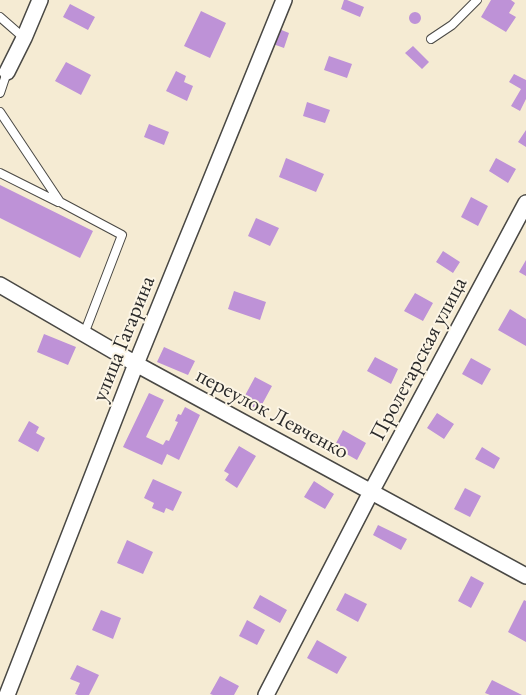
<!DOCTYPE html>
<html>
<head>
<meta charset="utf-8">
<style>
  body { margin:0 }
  canvas { display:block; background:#f5ebd3 }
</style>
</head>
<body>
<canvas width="526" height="695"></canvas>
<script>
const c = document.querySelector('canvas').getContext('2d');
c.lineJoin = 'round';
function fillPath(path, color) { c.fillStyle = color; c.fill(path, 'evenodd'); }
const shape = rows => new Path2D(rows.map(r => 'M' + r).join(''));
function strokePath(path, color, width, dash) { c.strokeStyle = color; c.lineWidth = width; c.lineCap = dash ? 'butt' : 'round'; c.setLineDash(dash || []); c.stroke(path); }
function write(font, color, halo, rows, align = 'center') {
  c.font = font + ' "EB Garamond",serif'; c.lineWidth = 4; c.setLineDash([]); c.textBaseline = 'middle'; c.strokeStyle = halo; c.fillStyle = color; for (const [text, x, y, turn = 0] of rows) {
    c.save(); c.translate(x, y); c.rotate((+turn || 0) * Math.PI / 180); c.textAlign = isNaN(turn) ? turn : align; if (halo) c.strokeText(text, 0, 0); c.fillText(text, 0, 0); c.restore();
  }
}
const building = shape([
  [344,0,347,0,364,7,360,17,341,9],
  [491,0,511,0,515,3,509,13,516,17,506,32,481,17],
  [70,4,95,17,88,30,63,17],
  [201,11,226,23,210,58,184,46],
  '409 18a6 6 0 1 1 12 0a6 6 0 1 1-12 0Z',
  [279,29,289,33,284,48,273,44],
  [413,46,429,62,422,69,405,53],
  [329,56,352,64,347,78,324,70],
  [66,62,91,75,81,95,55,81],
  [176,71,186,76,184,82,193,86,187,101,166,91],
  [514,74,526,80,526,99,520,111,511,106,521,89,509,82],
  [307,102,330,110,325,123,303,116],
  [149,124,169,132,164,145,144,137],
  [526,130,526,147,518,142],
  [286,158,324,174,316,192,279,177],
  [496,158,516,169,508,183,489,171],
  [0,185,93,231,80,258,0,218],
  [471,197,488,206,478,226,461,217],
  [256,218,279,228,270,246,248,236],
  [443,251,460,262,453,273,436,262],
  [526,260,526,276,519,272],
  [234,291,266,302,260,320,228,309],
  [415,293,433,303,423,321,404,311],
  [510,309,526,319,526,346,498,330],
  [44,334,76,347,68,365,37,352],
  [164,347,195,361,188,375,157,362],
  [375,357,398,369,391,384,367,371],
  [471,358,491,369,482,385,462,374],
  [255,377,272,386,259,410,242,401],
  [149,393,164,400,146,437,163,445,166,440,169,441,178,422,175,421,178,414,181,415,185,407,200,415,179,460,167,454,162,465,123,447],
  [437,413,454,424,444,439,427,428],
  [29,421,39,427,36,433,45,438,38,452,18,441],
  [343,430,366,443,357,460,334,447],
  [239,446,256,456,237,488,225,480,229,474,224,471],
  [482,447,500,458,494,469,475,459],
  [153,479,182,492,173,511,166,508,164,513,152,508,154,503,144,498],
  [314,481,334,494,325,509,304,497],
  [465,488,481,496,470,517,454,509],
  [378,525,407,539,401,550,373,535],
  [127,540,153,552,143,574,117,563],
  [471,576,484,583,471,608,458,601],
  [345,593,367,604,358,622,336,610],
  [260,595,287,610,280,623,253,608],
  [524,600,526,601,526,642,508,632],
  [101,610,121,618,113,639,92,630],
  [247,620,265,630,257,645,239,636],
  [317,640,347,657,337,674,307,658],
  [77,665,99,675,89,695,78,695,75,694,80,683,70,679],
  [220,676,239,686,234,695,213,695,210,694],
  [492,680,522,695,490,695,485,693]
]);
const service = shape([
  [0,17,24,38],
  [431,39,452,25,477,0],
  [0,93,7,72],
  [0,112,60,202,122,235,84,334],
  [0,173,58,202]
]);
const minor = shape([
  [7,72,24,38,40,0],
  [0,285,136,364,526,576],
  [7,695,136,364,284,0],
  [266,695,371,492,526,203]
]);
const streetNames = [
  ["улица Гагарина",124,339,-68],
  ["Пролетарская улица",419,359,-62],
  ["переулок Левченко",272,414,28]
];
fillPath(building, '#be92d7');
strokePath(service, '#494844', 10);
strokePath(minor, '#494844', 18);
strokePath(service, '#fff', 8);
strokePath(minor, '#fff', 15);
write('22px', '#2b2b2b', '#fcf5e5', streetNames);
</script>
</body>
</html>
